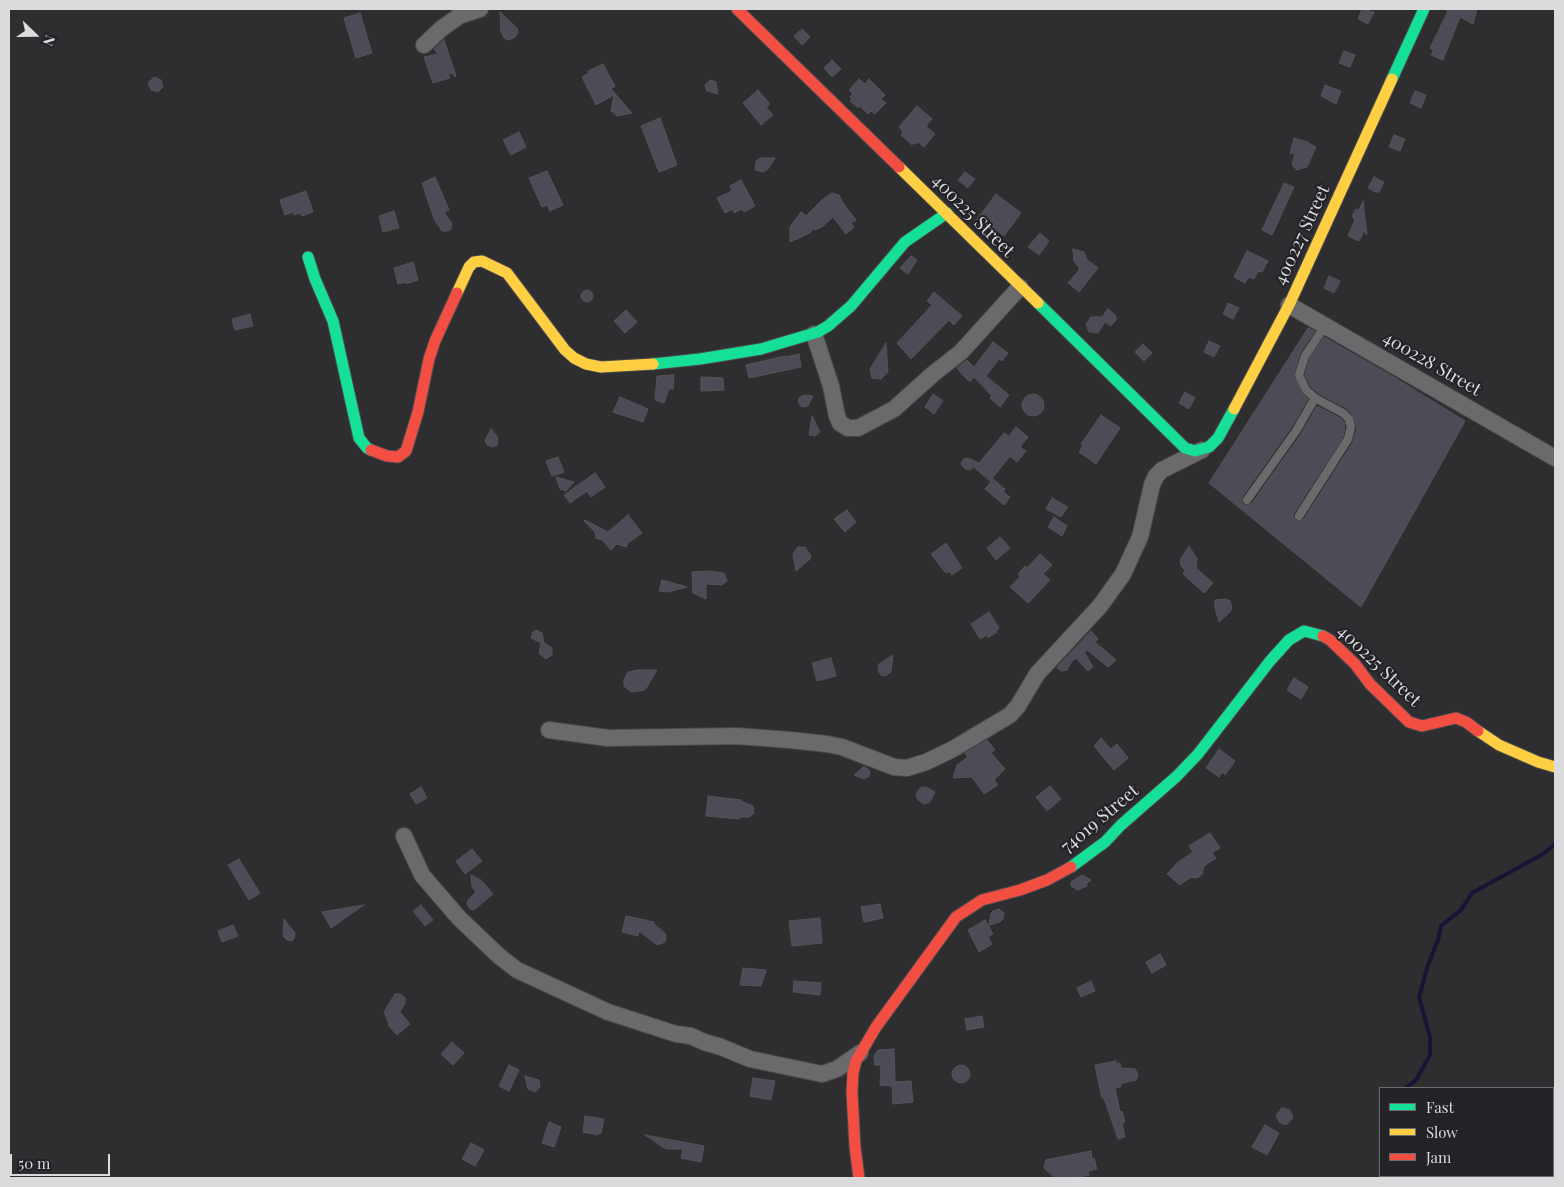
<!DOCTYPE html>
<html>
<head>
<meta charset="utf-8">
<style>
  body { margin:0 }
  #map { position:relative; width:1564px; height:1187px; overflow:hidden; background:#2e2d30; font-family:"Playfair Display",serif }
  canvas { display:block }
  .frame { position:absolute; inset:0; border:10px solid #dbdbde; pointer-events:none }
  .legend { position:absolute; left:1379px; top:1087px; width:175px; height:90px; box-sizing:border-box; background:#232227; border:1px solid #6d6c70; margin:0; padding:6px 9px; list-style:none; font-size:15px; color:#dbdbde }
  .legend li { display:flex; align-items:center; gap:10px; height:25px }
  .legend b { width:25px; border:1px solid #6d6c70 }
  .north { position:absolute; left:10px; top:10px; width:50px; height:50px; -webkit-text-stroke:4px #232227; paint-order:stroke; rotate:112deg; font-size:14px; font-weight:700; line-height:20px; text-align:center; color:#dbdbde }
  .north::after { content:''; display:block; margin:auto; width:18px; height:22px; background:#dbdbde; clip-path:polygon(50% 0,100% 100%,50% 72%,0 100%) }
  .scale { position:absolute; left:10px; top:1154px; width:100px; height:22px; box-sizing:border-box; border:2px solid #dbdbde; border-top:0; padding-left:6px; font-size:15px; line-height:18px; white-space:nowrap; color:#dbdbde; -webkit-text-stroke:4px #232227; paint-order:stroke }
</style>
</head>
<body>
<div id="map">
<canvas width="1564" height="1187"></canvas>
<div class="frame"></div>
<ul class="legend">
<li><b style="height:6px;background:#16e098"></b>Fast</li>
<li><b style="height:6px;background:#ffcf43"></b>Slow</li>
<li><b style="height:6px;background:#f24e42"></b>Jam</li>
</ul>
<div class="north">N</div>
<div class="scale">50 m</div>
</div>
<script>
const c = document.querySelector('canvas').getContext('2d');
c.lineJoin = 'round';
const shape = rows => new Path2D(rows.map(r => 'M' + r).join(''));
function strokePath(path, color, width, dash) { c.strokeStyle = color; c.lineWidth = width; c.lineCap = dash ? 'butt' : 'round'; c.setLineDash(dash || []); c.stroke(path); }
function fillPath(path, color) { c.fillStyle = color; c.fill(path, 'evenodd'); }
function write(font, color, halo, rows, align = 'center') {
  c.font = font + ' "Playfair Display",serif'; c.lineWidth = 4; c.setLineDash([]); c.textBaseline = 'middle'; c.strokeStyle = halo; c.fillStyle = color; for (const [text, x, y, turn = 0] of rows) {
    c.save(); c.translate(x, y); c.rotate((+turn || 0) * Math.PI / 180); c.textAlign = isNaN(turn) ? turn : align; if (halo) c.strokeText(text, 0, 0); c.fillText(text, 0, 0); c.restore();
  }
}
const stream = shape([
  [1406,1088,1416,1080,1430,1055,1430,1037,1419,997,1428,965,1438,940,1441,926,1461,910,1472,893,1543,854,1555,844],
  [1391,1178,1392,1176]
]);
const building = shape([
  [1362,9,1374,12,1368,24,1358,19,1362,9],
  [1444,9,1477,9,1473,24,1460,17,1443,60,1431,55,1434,50,1430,48,1448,11,1444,9],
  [500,12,517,28,518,33,514,38,508,40,504,38,501,32,500,12],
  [360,13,372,53,356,58,344,18,360,13],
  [802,29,810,37,802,45,794,36,802,29],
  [444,40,456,76,455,77,452,73,448,74,450,78,433,83,424,57,438,54,434,49,444,40],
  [1344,51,1355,55,1350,67,1339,63,1344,51],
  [832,60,841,69,832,77,824,68,832,60],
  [603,64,615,86,611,89,632,113,617,116,611,111,614,95,596,105,582,77,589,73,588,71,603,64],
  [154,77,161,80,163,87,158,92,151,90,148,83,154,77],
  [859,79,865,84,869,79,885,95,881,99,886,103,875,114,871,111,868,114,860,106,858,108,850,101,852,99,850,97,853,94,849,90,859,79],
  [710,80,716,82,718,94,707,91,705,85,710,80],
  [1325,85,1341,91,1336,104,1321,96,1325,85],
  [758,90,770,104,766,107,773,115,761,125,743,103,758,90],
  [1415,91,1426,95,1421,108,1410,103,1415,91],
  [917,106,932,119,926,126,935,134,924,147,918,142,915,144,913,143,912,145,901,135,903,132,899,127,917,106],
  [660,118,677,165,659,172,641,126,660,118],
  [519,132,526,147,511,155,503,140,519,132],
  [1394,135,1405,139,1400,151,1389,147,1394,135],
  [1294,138,1308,142,1308,143,1316,147,1307,167,1297,170,1292,165,1295,154,1290,153,1294,138],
  [760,158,775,158,768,169,764,172,755,170,756,161,760,158],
  [547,171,563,205,550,211,547,205,542,207,529,178,547,171],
  [965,172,975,179,968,188,958,180,965,172],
  [435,177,449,210,444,212,452,224,451,229,448,231,442,231,434,219,422,183,435,177],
  [1374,177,1384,182,1379,192,1375,192,1368,188,1374,177],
  [741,180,755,206,744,212,742,209,734,213,733,209,725,213,717,198,732,191,730,186,741,180],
  [1284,183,1294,187,1272,235,1262,230,1284,183],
  [306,191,313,212,302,216,301,213,294,215,293,212,285,215,280,200,306,191],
  [832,193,839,195,843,203,856,220,851,223,854,227,846,234,833,217,822,227,815,230,813,229,810,233,790,242,790,227,801,212,806,216,823,199,832,193],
  [996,194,1021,213,1004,236,988,224,983,230,975,222,996,194],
  [1363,201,1367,235,1364,231,1359,241,1348,236,1355,220,1352,216,1356,209,1359,210,1363,201],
  [394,211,399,228,383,232,379,216,394,211],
  [1040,233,1049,241,1039,255,1028,247,1040,233],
  [1073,249,1084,252,1087,260,1098,268,1079,292,1068,283,1080,269,1074,261,1073,249],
  [1247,251,1268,261,1262,272,1258,271,1254,279,1248,277,1245,283,1234,277,1247,251],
  [911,256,917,260,908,274,900,268,911,256],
  [413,262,418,280,406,284,406,282,398,284,394,268,413,262],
  [1329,276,1340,281,1334,293,1324,288,1329,276],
  '581 296a6 6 0 1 1 12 0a6 6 0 1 1-12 0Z',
  [934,292,962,316,954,325,949,320,911,359,897,343,932,305,927,301,934,292],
  [1228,303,1239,308,1233,319,1223,314,1228,303],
  [1108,309,1116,316,1116,320,1111,326,1105,322,1098,333,1089,332,1086,324,1091,317,1102,317,1108,309],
  [626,310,637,322,625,333,614,321,626,310],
  [250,314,253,326,235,330,232,319,250,314],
  [1308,328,1315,331,1300,353,1294,374,1301,392,1308,399,1291,428,1242,497,1242,502,1244,505,1249,505,1252,503,1301,434,1317,406,1340,418,1344,422,1345,427,1343,437,1294,513,1293,516,1296,520,1299,522,1304,519,1353,442,1357,428,1353,415,1346,408,1318,393,1311,387,1305,375,1310,358,1324,337,1392,376,1465,421,1361,607,1209,483,1308,328],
  [1209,341,1220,346,1214,357,1204,352,1209,341],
  [993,342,1008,353,1002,361,999,359,986,376,1009,395,1000,407,990,398,992,396,974,377,970,382,961,373,957,368,967,360,974,367,993,342],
  [886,343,888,372,881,379,872,378,870,369,886,343],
  [1143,344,1152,353,1144,361,1135,352,1143,344],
  [799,354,801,367,749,378,746,365,785,356,785,357,799,354],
  [674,375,673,389,669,389,664,403,655,400,657,376,674,375],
  [701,377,723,378,724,390,701,391,701,377],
  [1185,392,1195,398,1189,409,1179,403,1185,392],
  '1022 405a11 11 0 1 1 22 0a11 11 0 1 1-22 0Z',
  [933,394,943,401,934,414,925,407,933,394],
  [804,395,813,396,808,406,802,407,798,402,799,398,804,395],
  [620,397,648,409,643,422,613,412,620,397],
  [1101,415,1120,428,1096,464,1079,452,1083,445,1081,444,1101,415],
  [812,416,820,432,815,436,809,435,812,416],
  [1016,427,1028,437,1020,447,1026,451,1017,462,1010,456,990,481,975,468,976,466,969,470,964,468,961,464,964,459,968,458,979,463,1004,433,1009,436,1016,427],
  [491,429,498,438,497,445,493,447,487,445,485,441,491,429],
  [558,457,564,472,552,476,546,461,558,457],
  [595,473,605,487,591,497,587,491,570,503,564,495,595,473],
  [556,477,574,482,566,491,560,489,556,477],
  [993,479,1005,489,1003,492,1010,497,1004,505,985,489,993,479],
  [1052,498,1068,507,1061,517,1046,509,1052,498],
  [847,510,856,522,845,532,834,519,847,510],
  [628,515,642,533,628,543,626,547,617,544,611,550,602,540,596,538,595,532,584,521,585,520,608,532,628,515],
  [1054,517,1067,526,1062,536,1048,527,1054,517],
  [1000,537,1010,548,996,560,987,548,1000,537],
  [946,543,962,568,952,575,949,571,947,573,944,571,931,554,946,543],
  [1189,546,1197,559,1196,568,1213,583,1204,593,1183,574,1185,570,1181,566,1180,560,1189,546],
  [798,547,805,547,811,556,810,559,796,571,793,554,798,547],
  [1040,554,1052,565,1043,574,1050,580,1028,603,1010,587,1020,577,1018,574,1025,566,1027,568,1040,554],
  [709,571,724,573,727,581,722,585,706,584,706,599,693,593,692,572,709,571],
  [662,580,687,587,668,592,659,591,662,580],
  [1226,599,1230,601,1232,608,1230,612,1219,622,1215,608,1215,600,1226,599],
  [989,612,999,628,996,630,997,632,988,638,987,635,980,639,971,624,989,612],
  [536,630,542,633,544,643,552,648,552,655,546,659,539,653,541,643,531,638,533,632,536,630],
  [1091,631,1098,639,1095,642,1116,660,1108,667,1087,650,1084,652,1093,667,1088,671,1076,658,1072,661,1067,670,1062,671,1058,669,1057,667,1091,631],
  [893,655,891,672,885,676,881,675,878,671,879,664,893,655],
  [831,658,836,676,817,681,812,663,831,658],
  [638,670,657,670,645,690,631,692,624,686,624,679,628,672,638,670],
  [1294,678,1308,687,1301,699,1287,690,1294,678],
  [1101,738,1111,749,1117,744,1128,758,1114,770,1094,746,1101,738],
  [987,740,995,750,991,753,1005,769,994,780,998,785,984,794,972,777,953,778,957,765,968,757,965,753,987,740],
  [1219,749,1235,761,1225,775,1222,772,1219,777,1206,768,1219,749],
  [863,767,867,768,870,772,869,776,864,779,854,775,863,767],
  [1050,786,1061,799,1047,811,1036,797,1050,786],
  [421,787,427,798,416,804,410,794,421,787],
  [926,787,935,792,930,802,924,804,918,800,916,794,920,788,926,787],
  [708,796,741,800,741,801,753,806,754,813,749,817,739,817,739,819,706,816,708,796],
  [1210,833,1220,848,1212,853,1216,858,1204,866,1202,874,1199,877,1195,878,1191,877,1180,885,1167,874,1177,863,1193,852,1189,846,1210,833],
  [472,849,482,861,465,874,456,861,472,849],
  [239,859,260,893,249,900,228,865,239,859],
  [471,875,481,880,493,894,474,910,470,909,467,904,468,900,476,892,472,887,471,875],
  [1082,875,1091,880,1086,884,1087,886,1078,890,1071,886,1071,882,1082,875],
  [880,904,883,918,864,922,861,907,880,904],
  [364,905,331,928,322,912,364,905],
  [421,905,433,920,425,926,413,911,421,905],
  [999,909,1004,913,1003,919,1000,922,989,925,991,913,993,911,999,909],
  [626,916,654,922,654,924,666,934,665,942,657,945,639,931,638,936,622,932,626,916],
  [820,918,822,943,792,946,789,921,820,918],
  [284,919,295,933,294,939,291,941,287,940,283,936,284,919],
  [985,920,993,934,988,937,992,944,979,952,968,930,985,920],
  [233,925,238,936,222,942,218,931,233,925],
  [1160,954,1166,965,1152,973,1146,962,1160,954],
  [743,968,766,970,761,986,740,985,743,968],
  [794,981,821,983,820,995,793,992,794,981],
  [1091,981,1095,991,1081,997,1077,988,1091,981],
  [395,994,400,994,405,998,405,1003,400,1012,410,1024,397,1035,388,1025,389,1024,384,1012,395,994],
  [982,1016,984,1027,967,1030,965,1019,982,1016],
  [452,1042,464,1053,453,1065,441,1054,452,1042],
  [894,1049,895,1082,911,1081,913,1102,893,1104,892,1086,880,1085,881,1065,875,1065,874,1056,878,1050,894,1049],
  [1116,1061,1116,1064,1120,1063,1121,1068,1135,1069,1138,1074,1136,1080,1120,1084,1121,1087,1115,1088,1120,1112,1122,1111,1125,1122,1122,1123,1125,1137,1118,1139,1104,1098,1102,1098,1095,1065,1116,1061],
  '952 1074a9 9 0 1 1 18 0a9 9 0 1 1-18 0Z',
  [509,1065,519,1070,509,1091,499,1086,509,1065],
  [525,1076,539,1080,540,1087,535,1092,528,1089,525,1076],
  [753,1078,775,1081,771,1100,750,1096,753,1078],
  [1282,1108,1290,1110,1293,1118,1286,1125,1279,1122,1276,1115,1282,1108],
  [585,1116,604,1119,601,1133,598,1133,598,1135,583,1132,585,1116],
  [549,1122,561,1127,554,1147,542,1143,549,1122],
  [1265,1125,1279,1133,1267,1155,1252,1147,1265,1125],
  [645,1135,704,1146,701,1162,681,1158,683,1149,666,1149,645,1135],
  [471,1143,484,1150,475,1166,462,1159,471,1143],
  [1091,1151,1092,1159,1094,1158,1097,1169,1088,1171,1089,1175,1075,1178,1055,1178,1044,1168,1046,1160,1091,1151]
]);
const lane = shape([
  [1247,500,1296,431,1315,398,1306,390,1299,375,1305,356,1325,326],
  [1299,516,1348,439,1351,427,1349,419,1343,413,1315,398]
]);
const street = shape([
  [424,45,441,29,459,16,480,9],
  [1289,305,1555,458],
  [814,334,831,386,837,416,840,423,848,428,858,428,894,409,933,374,961,352,1020,287],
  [549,730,608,738,737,736,790,740,827,744,842,747,894,767,907,768,926,762,953,749,1010,715,1018,706,1037,674,1100,606,1123,574,1140,537,1152,485,1156,476,1162,470,1202,450],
  [404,836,422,875,459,918,499,956,517,970,608,1012,676,1034,691,1036,704,1042,721,1047,750,1059,822,1074,837,1069,860,1053]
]);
const fast = shape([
  [1392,79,1424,9],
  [308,257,315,279,333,321,359,438,367,448,371,450],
  [1038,303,1185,448,1195,451,1209,447,1218,438,1234,409],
  [653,364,700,359,761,349,818,332,828,326,851,306,905,242,947,213],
  [1071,867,1105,842,1121,825,1177,776,1198,754,1270,661,1289,640,1304,631,1323,636]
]);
const slow = shape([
  [899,167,1038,303],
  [457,293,469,267,474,262,482,261,507,273,565,350,574,358,586,364,601,367,653,364],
  [1234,409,1289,305,1392,79],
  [1478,731,1499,745,1538,762,1555,767]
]);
const jam = shape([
  [737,9,899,167],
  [371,450,387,456,398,457,406,451,418,412,429,359,435,341,457,293],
  [1323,636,1330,640,1355,664,1370,684,1409,722,1422,726,1456,718,1466,722,1478,731],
  [859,1178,855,1147,852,1092,853,1073,856,1061,876,1027,956,917,982,900,1020,890,1047,880,1071,867]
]);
const streetNames = [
  ["400225 Street",973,216,45],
  ["400227 Street",1302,235,-65],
  ["400228 Street",1432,364,30],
  ["400225 Street",1379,666,44],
  ["74019 Street",1100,819,-40]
];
strokePath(stream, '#1c1235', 4);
fillPath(building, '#4d4b55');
strokePath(building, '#545456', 1);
strokePath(lane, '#4a494b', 9);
strokePath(street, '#4a494b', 18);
strokePath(fast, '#4a494b', 13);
strokePath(slow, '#4a494b', 13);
strokePath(jam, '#4a494b', 13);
strokePath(lane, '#6a696b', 8);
strokePath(street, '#6a696b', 16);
strokePath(fast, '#16e098', 11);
strokePath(slow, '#ffcf43', 11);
strokePath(jam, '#f24e42', 11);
write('18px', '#dbdbde', '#232227', streetNames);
</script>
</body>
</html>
